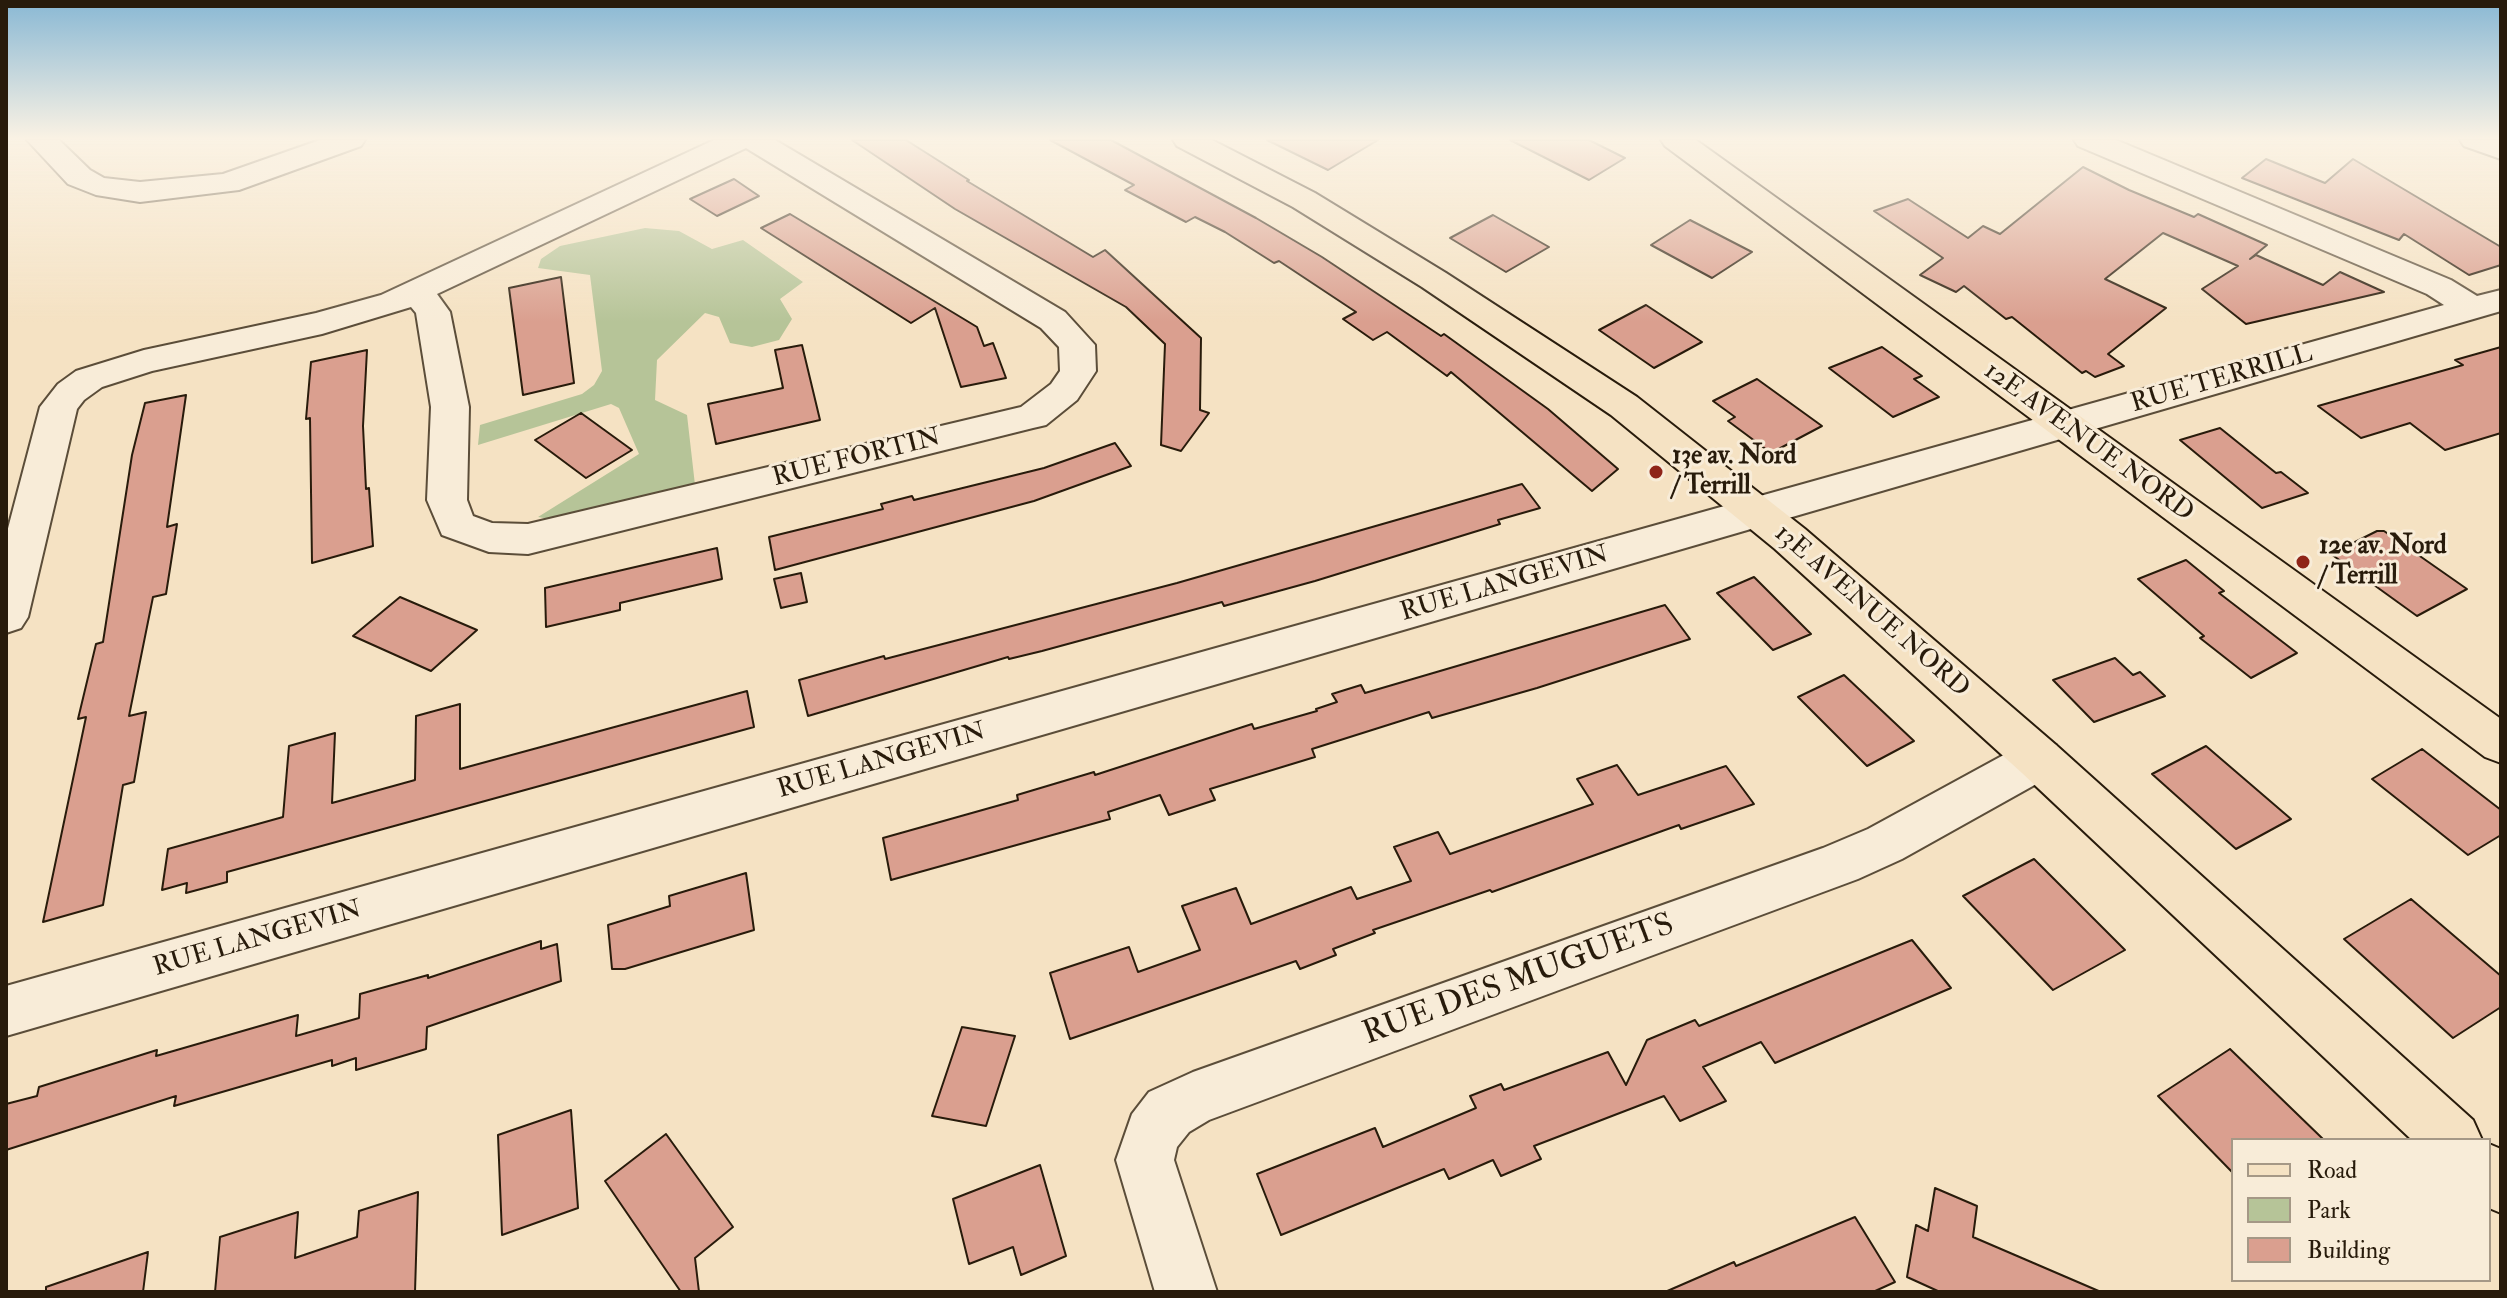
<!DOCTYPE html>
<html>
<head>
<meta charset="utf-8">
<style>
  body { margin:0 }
  #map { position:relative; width:2507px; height:1298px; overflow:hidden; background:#f5e2c3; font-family:"IM FELL Double Pica",serif }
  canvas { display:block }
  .frame { position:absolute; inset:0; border:8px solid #281b0b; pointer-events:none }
  .legend { position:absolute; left:2231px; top:1138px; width:260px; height:144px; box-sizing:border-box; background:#f8ecd8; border:2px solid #a59886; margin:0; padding:10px 14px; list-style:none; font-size:24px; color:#281b0b }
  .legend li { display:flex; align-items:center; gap:16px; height:40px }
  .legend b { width:40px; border:2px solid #a59886 }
</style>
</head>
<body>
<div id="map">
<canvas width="2507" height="1298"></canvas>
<div class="frame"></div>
<ul class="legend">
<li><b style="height:10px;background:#f5e2c3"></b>Road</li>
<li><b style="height:22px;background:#b6c498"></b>Park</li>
<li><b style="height:22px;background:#da9f8f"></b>Building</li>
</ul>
</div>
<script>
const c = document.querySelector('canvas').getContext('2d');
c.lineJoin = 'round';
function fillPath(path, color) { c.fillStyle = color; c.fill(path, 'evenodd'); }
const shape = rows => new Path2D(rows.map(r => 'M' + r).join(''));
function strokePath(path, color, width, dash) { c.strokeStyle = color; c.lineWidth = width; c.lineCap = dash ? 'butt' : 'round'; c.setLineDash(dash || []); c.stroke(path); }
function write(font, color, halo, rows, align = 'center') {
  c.font = font + ' "IM FELL Double Pica",serif'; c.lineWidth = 6; c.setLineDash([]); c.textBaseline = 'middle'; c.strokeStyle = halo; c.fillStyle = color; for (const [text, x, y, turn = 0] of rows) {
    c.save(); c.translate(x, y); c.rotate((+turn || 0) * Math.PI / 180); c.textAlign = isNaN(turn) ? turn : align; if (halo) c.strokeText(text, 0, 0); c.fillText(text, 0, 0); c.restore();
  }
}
const green = shape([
  [645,228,679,231,712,249,743,240,803,282,780,299,792,319,779,340,752,347,730,343,719,317,705,313,657,360,655,400,687,415,695,485,555,520,538,517,639,454,619,408,611,404,478,445,480,425,582,394,594,385,602,371,590,275,538,268,541,259,560,246]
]);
const building = shape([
  [852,140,906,140,969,180,967,181,1093,257,1105,250,1201,338,1200,410,1209,413,1181,451,1161,445,1165,344,1126,307,955,209,852,140],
  [1050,140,1111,140,1256,218,1322,257,1441,336,1444,334,1548,409,1618,469,1592,491,1451,372,1447,376,1387,332,1373,340,1343,319,1356,312,1279,261,1274,263,1225,232,1195,217,1186,222,1125,190,1134,185,1050,140],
  [1267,140,1378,140,1328,170,1267,140],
  [1510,140,1589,140,1625,158,1589,180,1510,140],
  [2266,159,2325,183,2353,159,2501,247,2501,265,2469,275,2404,234,2399,240,2242,178,2266,159],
  [2083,167,2129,190,2194,217,2198,214,2267,245,2250,259,2256,255,2323,285,2340,272,2384,292,2246,324,2202,289,2238,266,2163,233,2105,279,2166,308,2108,354,2124,366,2095,377,2086,371,2082,373,2012,317,2006,319,1964,286,1956,292,1920,275,1943,258,1874,211,1908,199,1968,238,1983,226,2000,234,2083,167],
  [734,179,759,196,717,216,690,199,734,179],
  [790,214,977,327,984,346,993,343,1006,378,961,387,935,308,911,323,761,228,790,214],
  [1493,215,1549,247,1506,272,1450,238,1493,215],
  [1690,220,1752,252,1712,278,1651,245,1690,220],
  [561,277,574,383,523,395,509,288,561,277],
  [1646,305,1702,342,1654,368,1599,330,1646,305],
  [802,345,820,420,716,444,708,404,783,388,775,350,802,345],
  [1882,347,1922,376,1914,379,1939,397,1893,417,1829,368,1882,347],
  [2501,347,2501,433,2445,450,2410,423,2361,438,2318,406,2463,365,2455,360,2501,347],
  [367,350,363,426,366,489,369,488,373,546,312,563,310,418,306,419,311,362,367,350],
  [1757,379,1822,426,1771,453,1728,421,1735,417,1713,401,1757,379],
  [186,395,167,527,177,524,166,594,153,597,129,716,146,712,134,782,123,785,103,905,43,922,86,717,78,719,96,644,103,642,132,455,145,403,186,395],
  [581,413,632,450,586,478,535,440,581,413],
  [2220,428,2276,473,2281,472,2308,493,2262,508,2180,440,2220,428],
  [1115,443,1131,466,1034,501,775,570,769,537,883,509,881,504,912,496,914,500,1044,468,1115,443],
  [1522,484,1540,508,1498,520,1500,524,1315,581,1224,606,1222,602,1042,651,1009,659,1008,657,808,716,799,680,884,656,885,659,1177,583,1522,484],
  [2377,531,2384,531,2467,589,2417,616,2331,554,2377,531],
  [717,548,722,579,620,603,620,610,546,627,545,588,717,548],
  [2186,560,2224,591,2219,593,2297,653,2251,678,2200,638,2204,636,2138,579,2186,560],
  [801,573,807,602,781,608,774,579,801,573],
  [1754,577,1811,634,1773,650,1717,593,1754,577],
  [400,597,477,630,431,671,353,636,400,597],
  [1665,605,1690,639,1537,688,1432,718,1429,712,1312,749,1315,757,1210,789,1215,800,1169,815,1160,795,1108,812,1110,819,891,880,883,838,1018,800,1017,795,1094,772,1095,775,1252,724,1254,729,1317,711,1316,709,1337,702,1332,694,1361,685,1365,693,1665,605],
  [2115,658,2133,675,2140,672,2165,696,2094,722,2053,680,2115,658],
  [1844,675,1914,741,1867,766,1798,697,1844,675],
  [747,691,754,727,227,872,227,882,186,893,187,883,162,890,168,849,283,817,289,746,335,733,332,803,415,780,416,716,460,704,460,769,747,691],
  [2206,746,2291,819,2236,849,2152,774,2206,746],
  [2422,749,2501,810,2501,835,2468,855,2372,779,2422,749],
  [1617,765,1638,795,1726,766,1754,804,1681,829,1679,825,1492,892,1490,890,1373,930,1375,933,1333,949,1336,955,1300,969,1296,961,1070,1039,1050,973,1129,947,1138,972,1200,950,1182,906,1236,888,1251,924,1351,887,1357,899,1411,881,1394,847,1438,832,1450,854,1593,804,1577,779,1617,765],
  [2034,859,2125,950,2053,990,1963,896,2034,859],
  [746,873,754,930,625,969,612,969,608,925,670,906,669,896,746,873],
  [2411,899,2501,976,2501,1007,2453,1038,2344,939,2411,899],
  [1912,940,1951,988,1775,1063,1761,1042,1703,1067,1726,1101,1680,1121,1664,1096,1534,1146,1541,1159,1501,1176,1493,1160,1449,1179,1444,1169,1281,1235,1257,1174,1375,1128,1383,1147,1476,1108,1470,1096,1501,1084,1504,1090,1608,1052,1626,1085,1647,1040,1695,1020,1699,1026,1912,940],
  [541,941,541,949,557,944,561,981,427,1027,426,1049,356,1070,356,1058,332,1066,332,1060,174,1106,176,1096,6,1150,6,1104,37,1096,39,1087,157,1050,156,1056,298,1015,296,1036,359,1018,360,994,428,975,428,978,541,941],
  [962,1027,1015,1036,986,1126,932,1116,962,1027],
  [2230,1049,2324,1140,2233,1140,2233,1173,2158,1096,2230,1049],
  [571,1110,578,1208,502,1235,498,1135,571,1110],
  [666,1134,733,1227,695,1258,699,1292,681,1292,605,1181,666,1134],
  [1040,1165,1066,1256,1021,1275,1013,1247,969,1264,953,1199,1040,1165],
  [1935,1188,1977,1206,1973,1237,2101,1292,1940,1292,1907,1277,1916,1225,1928,1231,1935,1188],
  [418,1192,415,1292,215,1292,220,1237,298,1212,295,1258,357,1237,359,1211,418,1192],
  [1855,1217,1895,1282,1873,1292,1665,1292,1734,1262,1736,1266,1855,1217],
  [148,1252,143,1292,46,1292,46,1287,148,1252]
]);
const minor = shape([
  [27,140,59,140,90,170,104,178,140,182,223,174,320,140,365,140,361,146,239,190,140,202,96,195,68,184,27,140],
  [714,140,775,140,1065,312,1095,345,1096,371,1077,400,1046,425,1033,428,528,554,489,552,442,535,427,500,431,407,416,313,411,307,322,334,152,371,102,387,84,400,77,409,28,617,21,628,6,633,6,536,40,407,58,384,76,371,144,350,316,313,381,295,714,140],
  [746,148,1041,328,1059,347,1060,371,1051,384,1021,407,528,524,492,523,473,516,467,500,469,407,450,312,437,294,746,148],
  [2074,140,2116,140,2451,280,2477,296,2501,290,2501,311,6,1036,6,986,2444,305,2427,294,2078,146,2074,140],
  [2460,140,2501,140,2501,159,2464,146,2460,140],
  [2039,740,2056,745,2062,759,2056,773,1902,859,1858,879,1209,1120,1189,1132,1177,1147,1174,1160,1217,1292,1155,1292,1116,1160,1132,1114,1149,1092,1193,1072,1823,848,1868,829,2022,745,2039,740]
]);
const major = shape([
  [1173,140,1212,140,1315,193,1446,273,1637,397,1805,529,2056,745,2473,1120,2482,1140,2412,1140,2022,773,1775,549,1611,415,1422,287,1293,207,1177,146,1173,140],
  [1661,140,1696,140,2501,719,2501,763,2485,757,1665,146,1661,140],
  [2489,1144,2501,1149,2501,1213,2489,1208,2489,1144]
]);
const markers = [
  [1656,472,8,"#8f2418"],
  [2303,562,8,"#8f2418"]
];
const streetNames = [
  ["RUE TERRILL",2222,380,-16],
  ["12E AVENUE NORD",2088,443,36],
  ["RUE FORTIN",857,459,-14],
  ["RUE LANGEVIN",1505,585,-16],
  ["13E AVENUE NORD",1871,612,41],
  ["RUE LANGEVIN",882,762,-16],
  ["RUE LANGEVIN",258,940,-16]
];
const poiNames = [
  ["13e av. Nord",1672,457],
  ["/ Terrill",1672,487],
  ["12e av. Nord",2319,547],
  ["/ Terrill",2319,577]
];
const nearStreetnames = [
  ["RUE DES MUGUETS",1519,981,-20]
];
fillPath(green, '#b6c498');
fillPath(building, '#da9f8f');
strokePath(building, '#281b0b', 2);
strokePath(minor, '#5b4d39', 4);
strokePath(major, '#281b0b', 4);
fillPath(minor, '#f8ecd8');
fillPath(major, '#f5e2c3');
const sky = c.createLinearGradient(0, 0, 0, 322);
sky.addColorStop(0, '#89b8d4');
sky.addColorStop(0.43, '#faf2e4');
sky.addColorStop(1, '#faf2e400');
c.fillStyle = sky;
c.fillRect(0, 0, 2507, 322);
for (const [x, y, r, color] of markers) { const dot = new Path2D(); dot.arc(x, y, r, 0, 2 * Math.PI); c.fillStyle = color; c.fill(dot); strokePath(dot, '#f8ecd8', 3); }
write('26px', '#281b0b', '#f8ecd8', streetNames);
write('bold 26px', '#281b0b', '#f8ecd8', poiNames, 'left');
write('32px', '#281b0b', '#f8ecd8', nearStreetnames);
</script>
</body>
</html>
